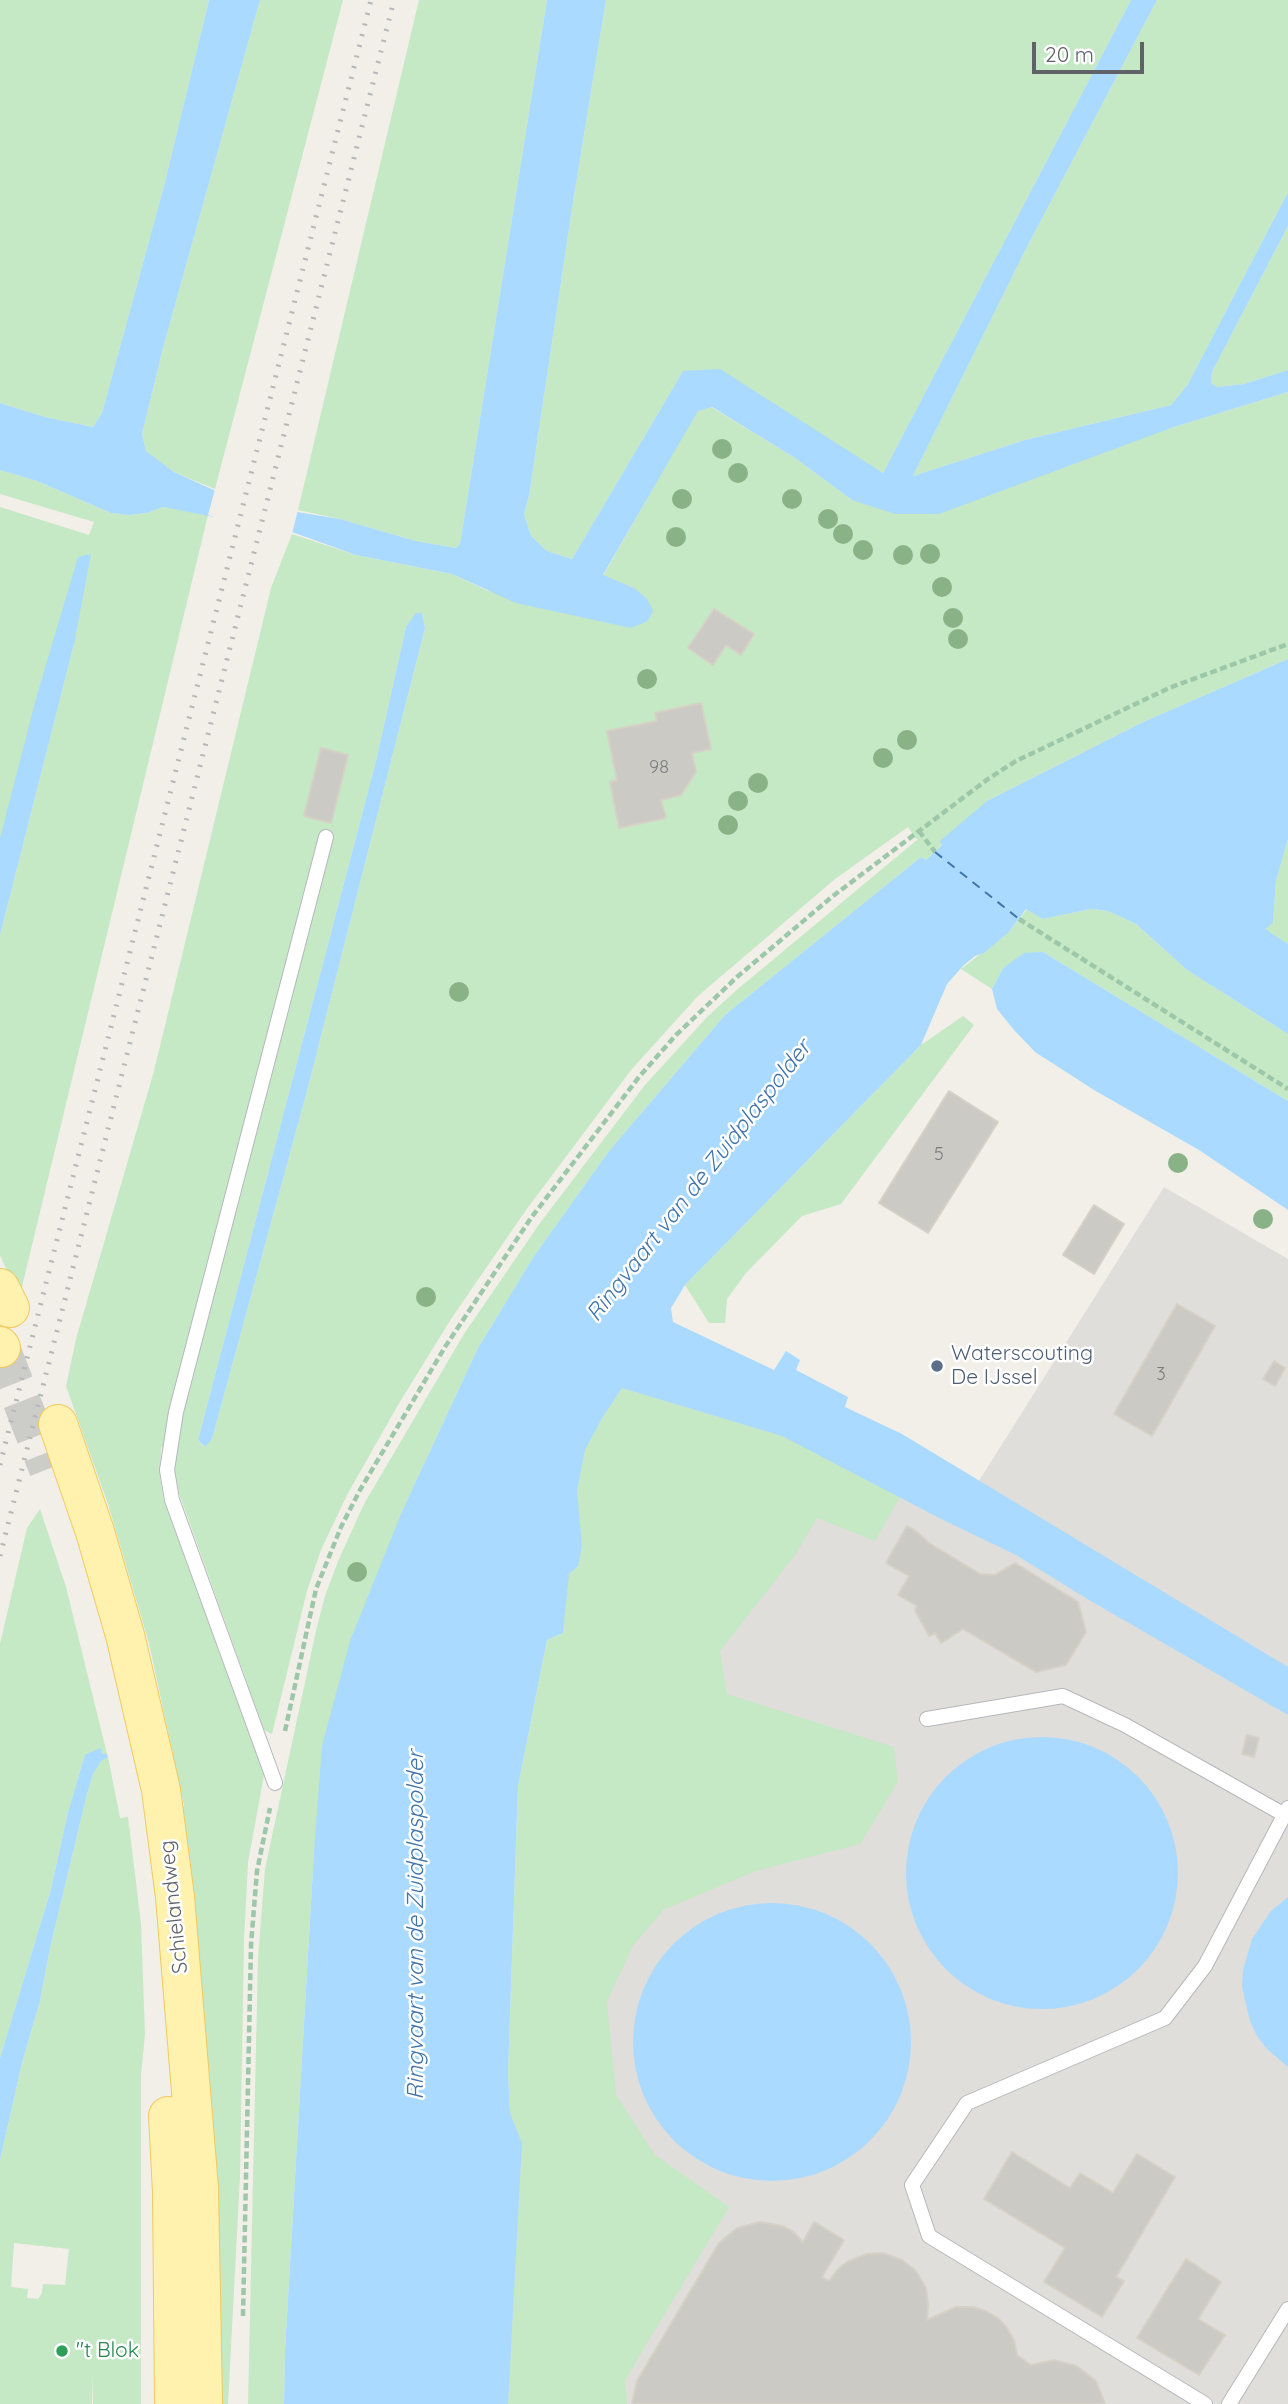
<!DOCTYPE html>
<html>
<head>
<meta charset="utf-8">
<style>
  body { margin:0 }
  #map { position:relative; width:1288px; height:2404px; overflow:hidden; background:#f1efe8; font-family:Quicksand,sans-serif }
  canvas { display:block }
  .scale { position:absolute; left:1032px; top:42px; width:112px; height:32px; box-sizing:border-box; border:4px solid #5f6368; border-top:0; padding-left:9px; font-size:21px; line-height:24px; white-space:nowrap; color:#5f6368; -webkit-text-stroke:5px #fff; paint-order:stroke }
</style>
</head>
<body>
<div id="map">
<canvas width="1288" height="2404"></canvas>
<div class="scale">20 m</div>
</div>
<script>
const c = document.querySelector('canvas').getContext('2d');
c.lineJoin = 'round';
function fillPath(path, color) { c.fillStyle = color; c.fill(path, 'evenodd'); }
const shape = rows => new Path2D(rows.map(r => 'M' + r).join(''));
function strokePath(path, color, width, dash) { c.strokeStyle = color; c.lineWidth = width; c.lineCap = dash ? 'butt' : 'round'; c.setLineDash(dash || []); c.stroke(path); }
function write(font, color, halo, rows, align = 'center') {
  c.font = font + ' Quicksand,sans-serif'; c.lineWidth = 5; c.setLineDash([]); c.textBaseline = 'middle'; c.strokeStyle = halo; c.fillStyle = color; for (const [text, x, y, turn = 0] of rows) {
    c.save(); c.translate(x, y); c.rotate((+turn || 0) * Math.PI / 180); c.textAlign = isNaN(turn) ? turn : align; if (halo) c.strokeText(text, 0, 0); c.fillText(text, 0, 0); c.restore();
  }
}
const industrial = shape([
  [1164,1187,1288,1259,1288,2404,478,2404,594,1325,960,1511]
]);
const green = shape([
  [0,0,209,0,164,186,102,413,93,427,45,417,0,403],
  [260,0,343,0,215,489,174,472,146,451,142,434,163,348],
  [419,0,547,0,460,544,456,548,416,541,340,519,298,510],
  [606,0,1131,0,883,473,683,371,572,559,547,551,531,536,524,514,529,496,573,202],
  [1157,0,1288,0,1288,192,1188,384,1171,405,1025,440,913,476,1027,247],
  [1288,226,1288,370,1244,384,1217,387,1211,383,1212,372],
  [1288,392,1288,659,1143,722,987,801,926,860,921,857,725,1015,609,1151,534,1256,478,1348,403,1509,314,1851,285,2351,284,2404,248,2404,258,1958,265,1869,316,1631,325,1596,339,1559,364,1504,464,1334,540,1223,645,1085,709,1015,739,988,917,840,908,827,835,879,698,996,631,1070,526,1210,451,1319,398,1405,347,1495,321,1550,307,1591,272,1734,264,1730,180,1496,175,1473,176,1451,161,1447,160,1478,164,1501,264,1775,248,1862,244,1940,240,2176,228,2404,214,2404,176,1808,184,1806,149,1643,108,1504,66,1386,76,1339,154,1071,271,588,292,534,356,555,452,574,488,591,634,588,603,576,697,411,711,407,795,458,852,500,1171,428],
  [422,613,425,628,307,1091,212,1439,204,1447,198,1440,376,761,406,627],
  [0,470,37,481,111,513,129,515,147,513,163,507,208,515,19,1299,0,1255,0,935,74,644,0,838,0,507,89,535,94,522,0,494],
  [1288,839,1288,944,1264,929,1273,923,1276,881],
  [1027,909,1043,919,1091,909,1108,911,1136,924,1187,970,1288,1034,1288,1101,1043,952,1003,968,992,989,961,969,1009,932],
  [963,1016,974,1025,841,1204,802,1216,746,1273,727,1299,725,1323,709,1323,685,1285,921,1045],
  [622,1388,782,1436,900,1497,875,1541,817,1518,796,1554,720,1651,727,1694,894,1747,898,1782,860,1844,756,1871,663,1910,633,1946,607,2002,616,2095,655,2155,729,2207,625,2380,627,2404,508,2404,522,2143,510,2113,508,2072,518,1786,547,1640,563,1633,569,1574,578,1566,582,1547,577,1490,585,1450,602,1418],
  [40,1509,66,1587,107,1754,83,1761,68,1812,51,1889,0,2058,0,1644,27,1528],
  [108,1757,120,1818,128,1817,141,1924,145,2034,141,2075,141,2404,93,2404,93,2372,92,2404,0,2404,0,2160,22,2063,40,2001,50,1948,87,1794,93,1774,101,1760],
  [14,2243,69,2249,65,2285,43,2284,42,2293,38,2299,27,2298,28,2289,11,2287]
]);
const water = shape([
  [209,0,260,0,163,348,142,434,146,451,174,472,218,492,297,512,340,519,416,541,456,548,460,544,547,0,606,0,573,202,529,496,524,514,531,536,547,551,572,559,683,371,720,369,883,473,1131,0,1157,0,1027,247,913,476,1025,440,1171,405,1188,384,1288,192,1288,226,1212,372,1211,383,1217,387,1244,384,1288,370,1288,392,1171,428,939,514,895,514,852,500,795,458,712,407,698,411,603,575,634,588,647,599,653,610,648,621,631,628,516,603,452,574,356,555,292,532,215,512,214,517,163,507,147,513,129,515,111,513,37,481,0,470,0,403,45,417,93,427,102,413,164,186],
  [91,554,74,644,0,935,0,838,37,695,78,557],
  [416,613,422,613,425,628,307,1091,212,1439,205,1447,198,1440,376,761,406,627],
  [1288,659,1288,839,1276,881,1273,923,1265,929,1288,944,1288,1034,1187,970,1136,924,1108,911,1091,909,1043,919,1026,909,1009,932,984,953,975,956,964,965,947,984,921,1045,685,1285,671,1308,673,1322,774,1370,786,1351,800,1360,796,1370,848,1397,845,1407,902,1434,1288,1667,1288,1715,1089,1600,1016,1555,941,1519,782,1436,622,1388,602,1418,585,1450,577,1490,582,1547,578,1566,569,1574,563,1633,547,1640,518,1786,508,2072,510,2113,522,2143,508,2404,284,2404,285,2351,314,1851,322,1746,350,1641,403,1509,478,1348,534,1256,609,1151,725,1015,921,857,926,860,942,845,940,841,987,801,1143,722],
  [1043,952,1288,1101,1288,1210,1199,1150,1094,1090,1035,1052,1014,1030,997,1009,992,989,1003,968,1024,953],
  '906 1873a136 136 0 1 1 272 0a136 136 0 1 1-272 0Z',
  [101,1748,102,1754,107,1754,108,1757,101,1761,93,1774,87,1794,50,1948,40,2001,22,2063,0,2160,0,2058,51,1889,68,1812,83,1761,86,1754],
  [1288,1897,1288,2067,1267,2049,1257,2036,1250,2021,1242,1987,1243,1970,1252,1939,1271,1911],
  '633 2042a139 139 0 1 1 278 0a139 139 0 1 1-278 0Z'
]);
const pier = shape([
  [215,489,298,510,292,534,216,513,214,517,208,515]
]);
const ferry = shape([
  [935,852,1019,919]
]);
const building = shape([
  [714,609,754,634,741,655,726,645,713,665,688,648,714,609],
  [701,703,711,749,692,753,696,772,681,795,661,800,666,818,619,828,610,782,617,780,607,731,657,721,655,713,701,703],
  [321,748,348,755,331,823,304,816,321,748],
  [949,1091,998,1122,928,1233,879,1203,949,1091],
  [1094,1205,1124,1224,1094,1274,1063,1255,1094,1205],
  [1177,1304,1215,1326,1152,1436,1114,1414,1177,1304],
  [1274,1361,1285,1368,1275,1386,1263,1379,1274,1361],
  [907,1526,917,1532,929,1543,980,1574,995,1575,1015,1563,1078,1602,1086,1632,1066,1665,1036,1672,963,1629,941,1643,935,1633,929,1636,915,1610,917,1606,898,1595,909,1576,886,1563,907,1526],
  [1247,1735,1259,1738,1254,1757,1242,1754,1247,1735],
  [1012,2152,1070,2188,1080,2173,1113,2193,1137,2154,1175,2177,1116,2277,1124,2281,1102,2317,1044,2282,1065,2248,984,2199,1012,2152],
  [760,2222,783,2226,792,2231,803,2242,814,2222,844,2240,822,2277,829,2281,839,2268,847,2262,866,2254,883,2253,902,2260,916,2271,926,2288,928,2305,927,2320,956,2307,973,2307,986,2311,998,2318,1007,2328,1014,2340,1017,2355,1031,2365,1054,2360,1077,2366,1096,2381,1105,2404,632,2404,637,2381,719,2243,737,2228,760,2222],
  [1186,2259,1221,2282,1198,2319,1225,2335,1199,2375,1137,2338,1186,2259]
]);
const primaryTunnel = shape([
  [1,1348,48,1469]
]);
const path = shape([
  [919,831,935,852],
  [1019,919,1288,1089],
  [285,1731,316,1589,341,1527,360,1490,445,1347,531,1218,639,1077,676,1035,737,977,833,896,988,779,1016,761,1169,688,1288,644],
  [243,2316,251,1945,257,1871,270,1808]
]);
const service = shape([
  [927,1719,1063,1696,1125,1725,1283,1814],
  [275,1783,172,1500,167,1470,176,1412,326,837],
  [1205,2404,929,2236,912,2185,967,2103,1165,2018,1205,1966,1288,1808],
  [1229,2404,1288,2309]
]);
const primary = shape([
  [0,1288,10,1308],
  [0,1346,1,1348],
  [58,1424,95,1532,125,1635,161,1790,175,1897,199,2188,203,2404],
  [168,2116,172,2192,174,2404]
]);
const rail = shape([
  [0,1465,371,0],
  [0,1556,394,0]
]);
const trees = [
  [722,449],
  [738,473],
  [682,499],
  [792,499],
  [828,519],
  [843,534],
  [676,537],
  [863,550],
  [930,554],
  [903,555],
  [942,587],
  [953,618],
  [958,639],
  [647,679],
  [907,740],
  [883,758],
  [758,783],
  [738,801],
  [728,825],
  [459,992],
  [1178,1163],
  [1263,1219],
  [426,1297],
  [357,1572]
];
const markers = [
  [937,1366,7,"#5c6f8a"],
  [62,2351,7,"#2e9e5b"]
];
const numberNames = [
  ["98",659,768],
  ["5",939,1155],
  ["3",1161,1375]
];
const serviceNames = [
  ["Waterscouting",951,1354],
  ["De IJssel",951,1378]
];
const streetNames = [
  ["Schielandweg",174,1907,-96]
];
const leisureNames = [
  ["\"t Blok",76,2351]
];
const waterNames = [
  ["Ringvaart van de Zuidplaspolder",699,1181,-52],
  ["Ringvaart van de Zuidplaspolder",416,1925,-90]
];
fillPath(industrial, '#e0deda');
fillPath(green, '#c5e8c5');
fillPath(water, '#aadaff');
fillPath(pier, '#f1efe8');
strokePath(ferry, '#4174aa', 2, [9, 7]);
fillPath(building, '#cccac5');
strokePath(building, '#d6d1c6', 2);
strokePath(primaryTunnel, '#ccccc8', 38, [38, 19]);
strokePath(service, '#b5b8bc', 16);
strokePath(primary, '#f2c960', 40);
strokePath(path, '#9cc7a9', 4.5, [7, 3.5]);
strokePath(service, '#fff', 14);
strokePath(primary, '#fff2af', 38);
strokePath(rail, '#b6b7b8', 5, [2, 9]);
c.fillStyle = '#89b387';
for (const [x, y] of trees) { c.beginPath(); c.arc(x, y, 10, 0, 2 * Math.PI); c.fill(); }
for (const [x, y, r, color] of markers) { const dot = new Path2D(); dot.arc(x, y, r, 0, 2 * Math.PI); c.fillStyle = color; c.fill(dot); strokePath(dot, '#fff', 2.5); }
write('18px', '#7a7d7f', null, numberNames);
write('21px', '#4e5e75', '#fff', serviceNames, 'left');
write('21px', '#5f6368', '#fff', streetNames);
write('21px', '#27864d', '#fff', leisureNames, 'left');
write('italic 23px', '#4174aa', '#fff', waterNames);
</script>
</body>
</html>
